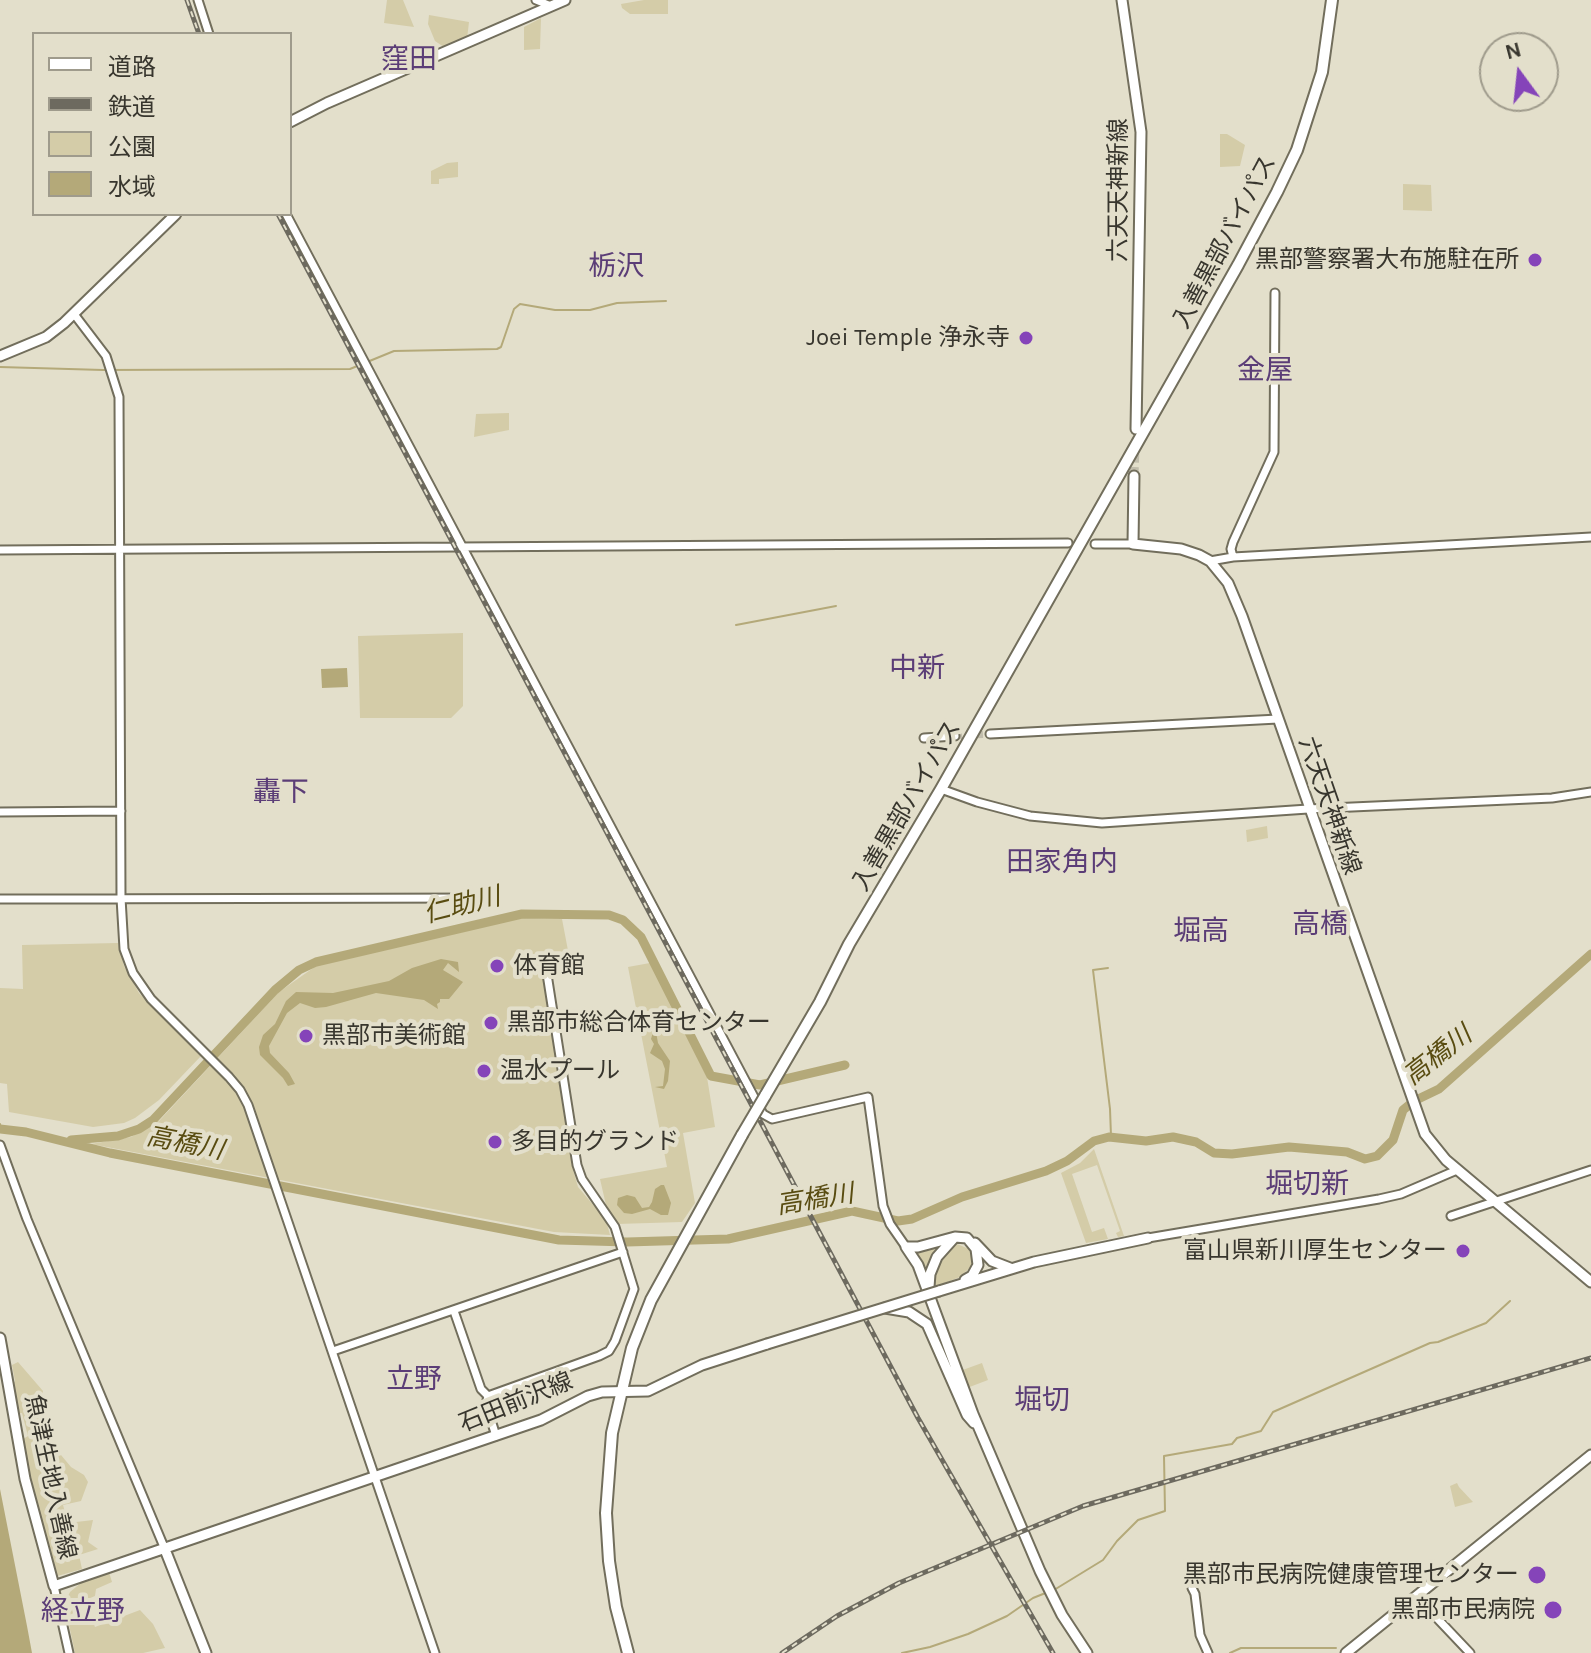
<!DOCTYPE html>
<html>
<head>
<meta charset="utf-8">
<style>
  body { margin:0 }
  #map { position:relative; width:1591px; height:1653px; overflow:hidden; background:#e3dfcb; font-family:Karla,"Noto Sans JP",sans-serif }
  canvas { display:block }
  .legend { position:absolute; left:32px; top:32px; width:260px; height:184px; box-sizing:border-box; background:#e3dfcb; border:2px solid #9f9b8c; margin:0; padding:10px 14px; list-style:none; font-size:24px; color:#38362e }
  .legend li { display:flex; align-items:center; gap:16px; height:40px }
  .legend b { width:40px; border:2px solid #9f9b8c }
  .north { position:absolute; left:1479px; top:32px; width:80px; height:80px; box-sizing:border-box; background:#e3dfcb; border:2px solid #9f9b8c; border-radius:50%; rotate:345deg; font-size:22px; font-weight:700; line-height:32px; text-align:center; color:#38362e }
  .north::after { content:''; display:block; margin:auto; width:28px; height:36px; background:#8544b9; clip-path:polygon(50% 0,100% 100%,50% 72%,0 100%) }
</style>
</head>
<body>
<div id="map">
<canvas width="1591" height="1653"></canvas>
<ul class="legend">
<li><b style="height:10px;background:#fff"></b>道路</li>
<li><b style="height:10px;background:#6d6a5f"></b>鉄道</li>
<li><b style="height:22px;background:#d4cca8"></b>公園</li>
<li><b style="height:22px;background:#b4a979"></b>水域</li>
</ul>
<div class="north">N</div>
</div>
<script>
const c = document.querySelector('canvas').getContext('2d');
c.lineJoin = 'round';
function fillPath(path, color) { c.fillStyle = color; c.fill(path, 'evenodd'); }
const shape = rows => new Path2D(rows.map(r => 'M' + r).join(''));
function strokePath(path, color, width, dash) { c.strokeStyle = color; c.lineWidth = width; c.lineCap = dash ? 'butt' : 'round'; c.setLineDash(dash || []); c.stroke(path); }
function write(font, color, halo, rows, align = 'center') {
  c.font = font + ' Karla,"Noto Sans JP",sans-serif'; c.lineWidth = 8; c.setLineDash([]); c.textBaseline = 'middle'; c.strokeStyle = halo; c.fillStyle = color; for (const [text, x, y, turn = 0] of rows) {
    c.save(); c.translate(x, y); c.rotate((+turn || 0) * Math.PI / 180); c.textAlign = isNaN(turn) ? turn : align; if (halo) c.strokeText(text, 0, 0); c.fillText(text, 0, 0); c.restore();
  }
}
const green = shape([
  [387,0,403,0,414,27,384,23],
  [644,0,668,0,668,14,630,14,622,8,621,4],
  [429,15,469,22,467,39,444,47,435,41,428,24],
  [541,18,540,49,524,50,524,27],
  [1220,134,1227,134,1245,145,1240,166,1220,167],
  [458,162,458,177,439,179,439,184,431,184,431,171,447,163],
  [1403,184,1431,185,1432,211,1403,210],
  [509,413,509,430,474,437,476,414],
  [463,633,463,706,451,718,360,718,358,636],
  [1267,826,1268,838,1247,842,1246,830],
  [522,918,562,919,570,961,541,967,572,1166,578,1187,606,1220,610,1235,554,1232,91,1144,131,1137,140,1132,139,1129,159,1121,279,992,316,966],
  [118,943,124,966,139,993,201,1056,159,1100,135,1118,124,1123,93,1127,9,1112,7,1084,0,1083,0,988,23,989,22,945],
  [650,963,707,1077,715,1127,683,1133,695,1203,682,1222,617,1224,606,1205,600,1179,667,1167,628,967],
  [1094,1149,1124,1236,1118,1237,1116,1233,1120,1231,1097,1165,1072,1174,1092,1232,1104,1228,1108,1239,1086,1243,1061,1173,1080,1163],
  [942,1244,935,1255,927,1281,912,1251],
  [957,1244,969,1249,972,1253,972,1266,960,1277,932,1288,934,1271,950,1246],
  [18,1362,43,1391,41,1412,44,1458,61,1455,71,1467,84,1475,88,1482,81,1501,63,1505,68,1523,93,1520,88,1542,98,1549,79,1555,82,1569,47,1579,15,1444,28,1436,22,1413,11,1415,7,1391,15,1381,12,1365],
  [982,1363,988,1380,967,1388,960,1371],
  [1457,1483,1459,1487,1473,1502,1455,1507,1450,1486],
  [109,1572,112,1582,96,1589,95,1596,76,1604,76,1612,67,1616,64,1604,70,1592,82,1582],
  [140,1610,153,1624,165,1648,143,1653,75,1653,68,1620,90,1614,95,1627]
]);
const water = shape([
  [347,668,348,687,322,688,321,669],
  [441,959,458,962,459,972,448,963,443,970,463,982,449,999,440,999,440,1002,437,1004,438,1009,424,1000,376,993,326,1007,315,1008,300,1003,287,1013,269,1046,270,1053,289,1073,295,1084,288,1086,283,1078,260,1055,259,1047,263,1035,275,1024,286,1001,296,992,333,993,389,981,412,968],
  [653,1016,659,1022,656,1032,658,1043,670,1061,668,1081,664,1089,655,1087,663,1086,665,1069,662,1061,650,1053,654,1044,651,1039,653,1032,647,1020],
  [661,1185,664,1185,671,1203,668,1215,661,1215,650,1209,632,1214,624,1213,617,1205,618,1198,627,1195,635,1197,642,1208,649,1207,652,1202,655,1189],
  [0,1489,27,1626,32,1653,0,1653]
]);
const stream = shape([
  [0,367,103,370,350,369,394,351,497,349,501,347,514,309,520,304,555,310,590,310,617,303,666,301],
  [736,625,836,606],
  [1108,968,1093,970,1110,1109,1111,1136],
  [0,1124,1,1129],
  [1054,1590,1103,1560,1117,1541,1138,1520,1165,1511,1164,1456,1232,1444,1237,1438,1261,1431,1273,1412,1430,1343,1438,1342,1486,1323,1510,1301],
  [902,1653,930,1647,968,1634,1007,1616,1033,1598,1048,1592],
  [1230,1653,1241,1648,1336,1648]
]);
const river = shape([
  [0,1129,26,1132,110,1153,559,1240,627,1242,728,1239,852,1211,898,1221,912,1219,962,1197,1046,1171,1067,1161,1094,1141,1109,1137,1146,1141,1173,1137,1196,1142,1214,1153,1232,1154,1289,1147,1347,1152,1365,1159,1377,1156,1393,1140,1403,1110,1414,1101,1439,1089,1591,954],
  [71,1140,118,1136,139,1129,153,1120,275,990,299,970,316,962,522,914,609,915,623,920,641,937,711,1076,760,1085,845,1065]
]);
const minorTunnel = shape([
  [955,736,990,734]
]);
const majorTunnel = shape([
  [1134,476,1135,447]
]);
const minor = shape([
  [198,0,209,34],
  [536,0,551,6],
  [286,214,763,1114,772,1119,868,1097,883,1206,890,1224,906,1247],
  [74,314,106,356,119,397,121,898,124,949,133,973,151,999,229,1077,240,1090,248,1105,435,1653],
  [1095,544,1133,544],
  [0,550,1068,543],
  [1233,557,1231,549,1233,542,1274,452,1275,293],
  [1210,561,1233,557,1591,537],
  [990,734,1278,719],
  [924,738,955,736],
  [941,789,977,802,1030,816,1102,823,1308,809,1552,798,1591,792],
  [0,812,121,811],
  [0,899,495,898],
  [0,1145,27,1219,164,1547],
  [1451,1216,1591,1170],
  [1148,1238,1379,1199,1401,1194,1457,1170],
  [454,1311,481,1389,488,1396],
  [333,1351,623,1252],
  [496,1436,486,1404,488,1396,599,1356,609,1351,615,1341,634,1289,615,1227,582,1179,577,1165,547,974,551,968,575,963],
  [54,1586,69,1653],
  [1192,1588,1195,1594,1200,1635,1208,1653],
  [1416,1596,1470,1653]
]);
const major = shape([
  [1122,0,1141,132,1136,429],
  [290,122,327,103,565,0],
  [0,356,46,337,64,323,176,214],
  [1134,476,1133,544,1181,549,1199,555,1210,561,1228,583,1242,616,1425,1134,1446,1160,1591,1282],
  [975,1243,992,1261,1010,1268],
  [906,1247,918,1265,973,1414,1040,1571,1062,1615,1087,1653],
  [906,1247,918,1247,955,1237,967,1238,976,1249,978,1265,972,1276,965,1280],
  [929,1287,930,1274,937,1257,954,1238],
  [939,1291,1034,1262,1148,1238],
  [885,1308,909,1312,927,1324,967,1415,974,1423],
  [0,1338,25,1479,54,1586,541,1420,588,1396,602,1392,648,1391,702,1365,767,1344],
  [164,1547,206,1653],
  [1346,1653,1591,1455]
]);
const highway = shape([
  [765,1096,820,1002,849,944,941,789,1238,265,1277,192,1297,150,1322,72,1332,0],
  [628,1653,616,1607,609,1561,606,1513,612,1433,632,1348,651,1300,742,1135]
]);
const rail = shape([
  [187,0,199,34],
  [278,214,918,1418,1053,1653],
  [782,1653,837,1616,899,1583,1083,1506,1591,1358]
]);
const majorBridge = shape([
  [767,1344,939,1291]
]);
const highwayBridge = shape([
  [742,1135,765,1096]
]);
const markers = [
  [1535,260,8,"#8544b9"],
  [1026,338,8,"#8544b9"],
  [497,966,8,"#8544b9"],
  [491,1023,8,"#8544b9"],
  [306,1036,8,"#8544b9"],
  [484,1071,8,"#8544b9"],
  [495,1142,8,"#8544b9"],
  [1463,1251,8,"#8544b9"],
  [1537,1575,10,"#8544b9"],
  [1553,1610,10,"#8544b9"]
];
const streetNames = [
  ["六天天神新線",1119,190,-90],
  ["入善黒部バイパス",1225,242,-62],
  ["入善黒部バイパス",907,806,-60],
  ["六天天神新線",1329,806,71],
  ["石田前沢線",516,1403,-22],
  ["魚津生地入善線",50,1477,78]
];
const poiNames = [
  ["黒部警察署大布施駐在所",1519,260],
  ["Joei Temple 浄永寺",1010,338],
  ["体育館",513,966,"left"],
  ["黒部市総合体育センター",507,1023,"left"],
  ["黒部市美術館",322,1036,"left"],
  ["温水プール",500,1071,"left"],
  ["多目的グランド",511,1142,"left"],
  ["富山県新川厚生センター",1447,1251],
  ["黒部市民病院健康管理センター",1519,1575],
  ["黒部市民病院",1535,1610]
];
const waterNames = [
  ["仁助川",462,906,-14],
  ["高橋川",1438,1056,-38],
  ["高橋川",185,1144,11],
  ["高橋川",815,1200,-9]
];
const quarterNames = [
  ["窪田",409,60],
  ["栃沢",616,267],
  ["金屋",1265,371],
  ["中新",917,669],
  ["轟下",281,793],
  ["田家角内",1062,863],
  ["高橋",1320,925],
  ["堀高",1201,932],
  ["堀切新",1307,1185],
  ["立野",414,1380],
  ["堀切",1042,1401],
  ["経立野",83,1612]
];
fillPath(green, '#d4cca8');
fillPath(water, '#b4a979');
strokePath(stream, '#b4a979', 2);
strokePath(river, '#b4a979', 9);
strokePath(minorTunnel, '#c1bdac', 7, [7, 3.5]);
strokePath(majorTunnel, '#c1bdac', 9, [9, 4.5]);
strokePath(minor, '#726e5c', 11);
strokePath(major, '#726e5c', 13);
strokePath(highway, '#726e5c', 14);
strokePath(minor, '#fff', 7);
strokePath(major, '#fff', 9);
strokePath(highway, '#fff', 10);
strokePath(rail, '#6d6a5f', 5);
strokePath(rail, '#e3dfcb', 2, [6]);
strokePath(majorBridge, '#726e5c', 13, []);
strokePath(highwayBridge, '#726e5c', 14, []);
strokePath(majorBridge, '#fff', 9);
strokePath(highwayBridge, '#fff', 10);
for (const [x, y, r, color] of markers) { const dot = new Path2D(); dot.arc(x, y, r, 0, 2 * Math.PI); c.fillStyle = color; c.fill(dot); strokePath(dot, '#e3dfcb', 3); }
write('24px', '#38362e', '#e3dfcb', streetNames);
write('24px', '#38362e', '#e3dfcb', poiNames, 'right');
write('italic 26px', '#594c11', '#e3dfcb', waterNames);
write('28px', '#5b3d77', '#e3dfcb', quarterNames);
</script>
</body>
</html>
